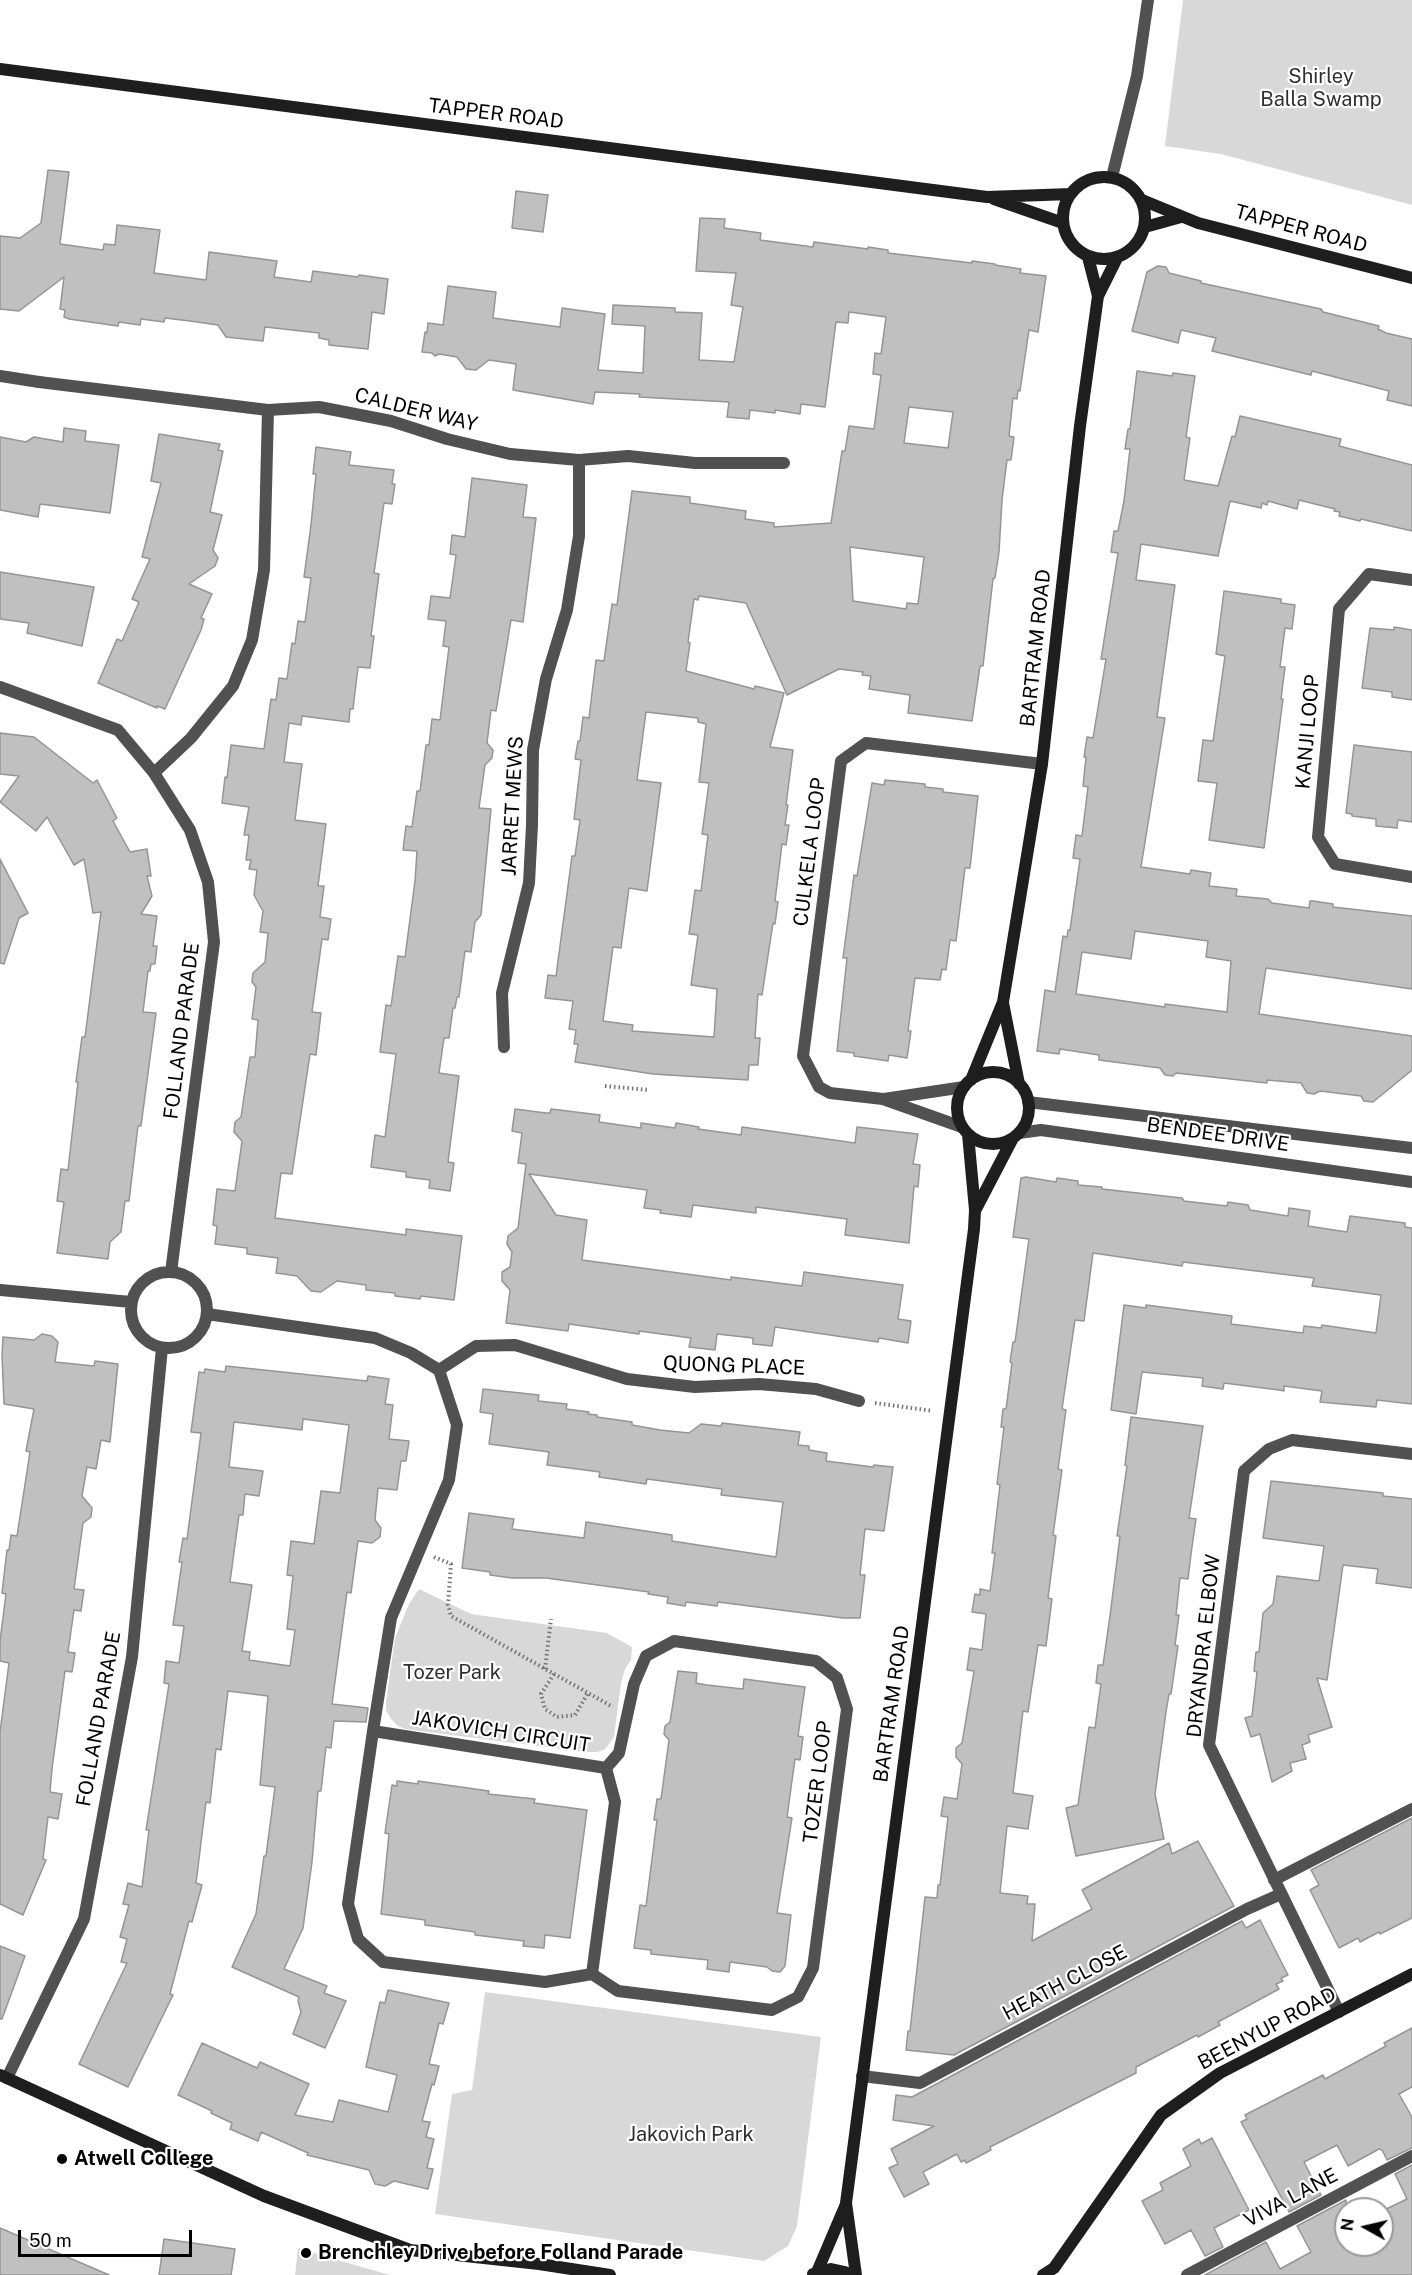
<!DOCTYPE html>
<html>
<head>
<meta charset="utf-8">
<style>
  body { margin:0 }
  #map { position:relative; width:1412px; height:2275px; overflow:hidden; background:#fff; font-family:"Public Sans",sans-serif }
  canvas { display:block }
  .north { position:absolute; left:1334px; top:2197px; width:60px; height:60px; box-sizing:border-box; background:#fff; border:2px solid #999; border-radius:50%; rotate:278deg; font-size:16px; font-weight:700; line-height:24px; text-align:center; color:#000 }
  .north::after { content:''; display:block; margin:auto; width:21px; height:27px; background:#000; clip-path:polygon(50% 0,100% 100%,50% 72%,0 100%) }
  .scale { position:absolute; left:18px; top:2230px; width:174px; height:27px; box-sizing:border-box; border:3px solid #000; border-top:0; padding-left:8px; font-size:18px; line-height:21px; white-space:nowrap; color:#000; -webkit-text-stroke:4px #fff; paint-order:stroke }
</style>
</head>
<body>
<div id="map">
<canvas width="1412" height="2275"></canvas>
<div class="north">N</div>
<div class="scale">50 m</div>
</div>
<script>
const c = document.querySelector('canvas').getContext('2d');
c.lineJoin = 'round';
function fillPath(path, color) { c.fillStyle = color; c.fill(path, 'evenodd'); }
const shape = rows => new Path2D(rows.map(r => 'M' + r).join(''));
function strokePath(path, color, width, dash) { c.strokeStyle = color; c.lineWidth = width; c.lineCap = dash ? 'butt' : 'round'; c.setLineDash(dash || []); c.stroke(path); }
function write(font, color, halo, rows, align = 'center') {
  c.font = font + ' "Public Sans",sans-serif'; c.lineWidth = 4.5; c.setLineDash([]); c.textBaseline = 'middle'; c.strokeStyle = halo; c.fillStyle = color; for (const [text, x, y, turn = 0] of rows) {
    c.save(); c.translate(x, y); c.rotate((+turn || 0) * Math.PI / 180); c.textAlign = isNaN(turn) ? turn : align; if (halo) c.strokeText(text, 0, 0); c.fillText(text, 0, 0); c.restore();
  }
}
const green = shape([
  [1183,0,1412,0,1412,205,1221,154,1165,146],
  [419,1589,471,1614,607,1633,632,1647,631,1660,625,1669,621,1683,614,1737,609,1744,604,1750,597,1752,585,1752,405,1729,398,1726,391,1719,386,1710,386,1702,395,1638,409,1604],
  [485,1992,821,2037,797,2226,788,2246,764,2261,435,2214,452,2094,472,2090],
  [298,2248,341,2261,390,2275,295,2275]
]);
const building = shape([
  [48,170,69,172,60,244,103,250,104,244,115,245,117,225,160,230,154,273,206,280,209,252,277,261,274,277,311,282,313,271,358,277,359,275,388,279,384,314,372,312,368,349,329,345,329,340,319,338,319,333,265,327,263,341,226,337,218,325,190,321,165,318,164,322,141,319,140,325,119,322,118,326,69,319,64,317,65,310,60,309,64,277,19,311,0,309,0,236,20,238,41,223,48,170],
  [516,191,548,195,543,232,512,228,516,191],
  [700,218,725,219,724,228,761,233,760,240,813,247,814,242,868,249,868,247,888,250,888,253,972,263,972,261,995,264,995,265,1021,269,1020,273,1046,276,1038,332,1029,330,1020,391,1018,390,1017,399,1013,398,1009,436,1014,437,1011,460,1007,460,1002,500,999,552,995,578,993,579,983,666,980,666,972,721,908,713,910,695,869,689,871,676,862,675,863,672,839,669,787,695,746,603,699,596,698,600,694,599,688,642,690,643,686,671,754,689,755,686,784,693,770,747,793,750,786,805,788,805,785,825,789,825,786,845,782,844,775,901,778,902,775,924,773,923,762,995,758,994,755,1038,760,1038,758,1065,749,1065,748,1080,653,1074,575,1062,578,1044,574,1044,576,1030,569,1029,573,1001,545,998,548,975,556,976,572,856,575,856,580,820,574,819,581,760,575,759,578,741,580,741,583,717,589,718,596,660,604,661,612,604,617,605,632,491,690,497,690,503,746,511,745,519,774,523,774,527,831,523,842,451,845,451,849,426,874,429,881,375,873,374,875,353,881,354,886,317,849,312,848,323,836,322,825,407,801,404,800,414,775,410,775,413,750,410,749,419,727,417,729,402,639,397,640,394,595,392,593,404,513,390,516,364,489,360,476,370,466,369,457,357,439,354,435,356,432,353,422,352,425,332,427,333,428,323,443,325,448,286,496,292,493,318,560,327,562,308,605,314,598,370,643,373,645,326,612,324,613,305,675,308,675,312,702,313,699,360,734,362,743,307,731,305,736,273,696,271,700,218],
  [909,407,953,412,948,448,904,443,909,407],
  [850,547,924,557,918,604,907,603,906,609,853,601,850,547],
  [646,712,698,718,698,722,706,724,699,782,709,783,702,834,708,835,701,891,695,890,689,934,698,935,691,985,717,989,714,1037,632,1031,633,1025,603,1021,613,947,621,948,629,888,647,891,661,783,637,780,646,712],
  [1158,266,1166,267,1169,273,1201,281,1201,283,1321,309,1323,312,1379,326,1378,329,1386,333,1412,339,1412,406,1387,400,1389,391,1312,371,1311,375,1212,351,1216,338,1181,330,1178,343,1132,331,1147,272,1158,266],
  [1137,371,1172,376,1173,373,1195,376,1186,437,1190,438,1184,480,1218,486,1232,436,1235,437,1240,416,1341,439,1339,446,1412,465,1412,531,1361,519,1360,521,1339,516,1340,512,1334,511,1335,509,1299,500,1297,509,1268,501,1267,505,1262,503,1261,508,1230,501,1218,556,1141,544,1136,580,1175,585,1157,717,1165,718,1141,867,1190,874,1191,870,1211,873,1209,886,1237,889,1236,896,1268,899,1272,903,1309,908,1310,901,1313,901,1333,904,1333,907,1412,916,1412,989,1266,968,1259,1014,1412,1036,1412,1070,1373,1102,1364,1101,1361,1096,1320,1091,1314,1094,1307,1093,1301,1083,1267,1080,1267,1083,1176,1073,1173,1076,1165,1075,1160,1068,1099,1060,1099,1055,1060,1049,1059,1054,1037,1051,1045,990,1055,992,1063,936,1067,937,1068,930,1070,930,1080,859,1073,858,1076,835,1082,836,1088,787,1083,786,1086,757,1084,757,1087,737,1093,738,1106,659,1101,659,1118,553,1111,552,1114,531,1118,531,1124,501,1130,449,1125,449,1128,429,1130,429,1137,371],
  [1135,931,1208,941,1206,957,1231,961,1227,1012,1165,1004,1165,1007,1076,994,1082,952,1131,959,1135,931],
  [64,428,86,431,85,441,119,445,110,513,40,504,38,517,0,510,0,437,26,442,34,437,63,442,64,428],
  [159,434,220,444,218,450,223,451,210,512,222,515,213,550,218,558,215,566,189,584,212,594,201,618,204,619,201,630,165,709,157,706,157,708,98,683,117,639,122,641,139,602,132,599,150,559,142,557,161,483,151,481,159,434],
  [316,447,351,452,349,465,394,470,392,484,395,484,392,504,384,503,374,573,379,574,371,636,374,636,370,668,358,667,353,709,350,709,349,722,302,716,301,725,289,723,284,762,302,764,295,820,326,824,318,886,324,886,320,917,331,919,328,940,322,939,312,1012,321,1013,316,1055,310,1054,292,1174,281,1173,275,1218,406,1235,406,1229,462,1236,454,1300,421,1296,420,1299,395,1296,395,1293,366,1290,366,1285,337,1281,321,1292,311,1291,297,1276,276,1273,278,1258,247,1254,247,1248,215,1244,217,1226,213,1225,217,1189,235,1191,242,1141,234,1132,235,1122,241,1117,250,1057,255,1057,258,1020,252,1019,256,987,252,982,253,973,265,962,268,933,260,932,263,911,254,895,257,870,249,869,251,860,246,860,249,835,244,835,249,807,222,803,225,777,227,778,231,745,264,749,271,699,276,700,279,678,287,679,292,643,295,644,298,621,305,622,311,578,304,577,311,525,316,474,313,474,316,447],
  [472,478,527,485,523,517,536,518,523,622,511,620,496,711,491,710,487,743,493,750,492,758,485,765,479,808,491,809,481,915,475,922,471,952,465,951,459,997,457,997,455,1008,453,1008,449,1038,444,1038,439,1073,459,1076,448,1162,454,1163,450,1191,429,1188,430,1180,406,1177,406,1172,371,1167,375,1135,385,1137,396,1054,380,1052,386,1005,391,1006,398,956,405,957,415,881,417,851,403,850,406,826,412,827,417,791,420,791,426,745,429,745,432,719,440,720,449,647,443,646,446,621,428,619,431,596,450,598,456,555,450,554,452,535,465,537,472,478],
  [0,572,94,587,82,646,27,633,29,623,0,619,0,572],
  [1224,591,1281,599,1281,603,1295,605,1292,629,1285,628,1280,667,1285,667,1281,699,1283,699,1264,848,1209,840,1217,783,1198,781,1203,740,1213,741,1225,656,1216,654,1224,591],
  [1394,627,1412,630,1412,700,1392,697,1392,692,1362,688,1370,628,1394,630,1394,627],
  [0,733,34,737,93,783,97,780,117,818,113,821,130,852,147,849,151,876,147,876,152,896,141,914,157,916,153,946,157,946,155,964,151,964,150,971,148,971,143,1012,156,1013,141,1126,138,1126,129,1201,125,1201,121,1232,110,1242,108,1259,57,1253,64,1202,57,1201,61,1169,68,1170,78,1082,76,1082,82,1037,85,1037,101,912,93,913,84,859,74,865,47,817,36,831,0,802,19,776,0,774,0,733],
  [1354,745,1412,752,1412,822,1398,820,1397,828,1376,826,1376,819,1352,816,1352,814,1346,813,1354,745],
  [885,780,925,784,925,787,943,789,943,792,978,796,970,868,965,868,956,941,950,940,946,970,942,969,940,980,915,978,908,1031,911,1031,907,1058,889,1055,888,1061,854,1056,854,1053,837,1051,847,958,843,958,854,875,857,876,872,783,884,785,885,780],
  [0,859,28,913,19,918,4,964,0,963,0,859],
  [515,1109,546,1113,550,1113,551,1109,600,1115,599,1122,641,1128,641,1123,675,1128,676,1123,699,1127,698,1129,741,1135,742,1127,855,1143,857,1127,918,1134,913,1164,920,1165,918,1187,914,1186,909,1243,845,1235,847,1219,756,1207,756,1213,693,1205,691,1217,660,1213,661,1210,644,1208,647,1190,529,1174,556,1215,587,1220,582,1260,731,1280,731,1277,802,1286,804,1272,903,1285,898,1319,911,1321,908,1343,879,1338,878,1342,775,1327,772,1346,753,1344,753,1338,717,1334,715,1350,689,1347,691,1338,639,1331,639,1334,569,1324,568,1331,506,1323,510,1290,502,1281,502,1272,510,1267,512,1252,507,1244,508,1236,518,1228,526,1164,518,1163,522,1133,512,1131,515,1109],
  [1026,1177,1056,1182,1057,1178,1078,1181,1078,1185,1102,1187,1102,1189,1182,1198,1184,1201,1227,1206,1228,1202,1248,1205,1250,1210,1288,1216,1289,1208,1310,1211,1308,1226,1347,1232,1350,1216,1405,1223,1405,1227,1412,1228,1412,1404,1377,1400,1376,1407,1320,1402,1322,1391,1284,1386,1284,1391,1279,1390,1224,1383,1223,1389,1202,1386,1203,1378,1142,1372,1136,1414,1111,1410,1124,1305,1146,1308,1146,1305,1232,1316,1231,1324,1303,1333,1304,1326,1321,1328,1322,1325,1376,1333,1381,1295,1312,1286,1314,1278,1183,1262,1182,1266,1093,1253,1084,1321,1075,1320,1062,1409,1066,1410,1058,1469,1062,1470,1053,1535,1056,1536,1048,1598,1052,1599,1046,1646,1038,1645,1028,1712,1023,1711,1013,1793,1033,1796,1028,1829,1007,1826,1000,1893,1028,1896,1027,1904,1035,1904,1032,1941,1092,1909,1082,1890,1169,1843,1172,1854,1198,1841,1234,1906,954,2055,906,2050,908,2031,910,2031,925,1897,937,1898,938,1885,940,1885,948,1817,941,1816,944,1797,957,1799,962,1764,956,1757,956,1748,962,1743,974,1671,967,1670,970,1648,982,1650,986,1614,972,1612,975,1594,980,1595,980,1589,990,1591,995,1553,992,1553,1000,1485,997,1484,1004,1427,1001,1427,1003,1409,1006,1409,1012,1363,1010,1362,1013,1342,1015,1342,1029,1239,1013,1237,1021,1178,1026,1177],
  [42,1334,52,1336,58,1342,55,1362,94,1366,95,1361,118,1364,110,1442,101,1440,96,1469,87,1467,82,1496,92,1508,91,1517,83,1523,74,1589,84,1590,81,1611,74,1610,68,1652,75,1653,72,1672,65,1671,52,1769,50,1792,62,1794,58,1819,48,1817,43,1859,46,1860,23,1915,0,1904,0,1732,9,1663,0,1661,0,1641,6,1594,2,1593,7,1550,9,1550,11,1535,17,1536,30,1452,26,1451,34,1409,4,1404,2,1355,3,1337,34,1340,42,1334],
  [226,1366,367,1381,368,1376,389,1379,385,1404,393,1405,389,1439,409,1441,406,1461,401,1461,397,1490,378,1488,375,1520,381,1528,380,1537,372,1543,358,1541,351,1593,347,1592,332,1704,368,1708,366,1722,334,1721,331,1748,326,1747,321,1791,318,1791,312,1862,303,1928,284,1969,327,1986,324,1993,346,2001,325,2048,293,2034,301,2012,298,2001,299,1997,232,1967,256,1914,264,1856,266,1856,275,1787,260,1785,268,1696,228,1691,221,1750,216,1749,210,1803,206,1802,196,1883,202,1885,192,1922,189,1921,170,1994,173,1995,128,2087,79,2064,127,1963,121,1962,127,1939,120,1937,129,1905,123,1904,128,1883,142,1887,149,1830,146,1830,169,1684,164,1683,166,1661,179,1663,184,1626,173,1625,182,1562,179,1562,183,1538,187,1539,201,1433,191,1432,199,1372,204,1373,205,1369,225,1372,226,1366],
  [303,1419,349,1425,340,1493,321,1491,314,1544,291,1541,287,1575,293,1576,287,1629,295,1630,290,1666,249,1660,250,1652,242,1651,252,1585,230,1582,239,1515,243,1515,245,1494,259,1496,263,1471,229,1467,234,1422,302,1430,303,1419],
  [483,1389,539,1395,538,1401,567,1404,566,1409,589,1412,588,1414,597,1415,597,1417,632,1422,632,1425,660,1430,689,1433,701,1424,721,1426,722,1423,800,1432,798,1445,809,1446,809,1450,827,1453,826,1461,873,1467,874,1465,893,1467,884,1531,865,1529,860,1575,865,1575,860,1618,843,1618,718,1602,717,1606,686,1602,685,1606,667,1603,668,1597,648,1594,649,1592,546,1578,512,1578,490,1575,490,1572,462,1568,469,1513,514,1519,512,1529,584,1538,586,1522,672,1535,672,1541,776,1557,783,1502,721,1495,722,1489,647,1479,646,1484,599,1477,600,1472,547,1465,549,1452,489,1444,493,1414,480,1412,483,1389],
  [1131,1417,1203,1426,1189,1518,1196,1519,1191,1554,1188,1579,1180,1578,1176,1615,1179,1615,1175,1645,1178,1646,1171,1694,1169,1694,1166,1712,1155,1794,1164,1839,1076,1856,1066,1808,1078,1805,1089,1727,1095,1728,1101,1684,1096,1683,1098,1665,1103,1665,1110,1616,1120,1536,1117,1536,1127,1466,1125,1465,1131,1417],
  [1271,1481,1383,1493,1383,1496,1412,1499,1412,1588,1376,1583,1378,1569,1343,1565,1327,1680,1317,1678,1332,1727,1308,1735,1310,1742,1302,1745,1306,1759,1290,1763,1292,1771,1272,1782,1260,1734,1251,1737,1245,1718,1252,1716,1257,1672,1254,1671,1256,1652,1259,1652,1263,1613,1273,1604,1277,1576,1319,1581,1324,1546,1263,1538,1271,1481],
  [678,1671,697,1673,696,1683,707,1685,743,1689,744,1679,805,1687,798,1736,803,1737,800,1760,795,1759,787,1817,792,1818,777,1913,791,1915,785,1966,780,1972,772,1971,767,1967,730,1962,729,1972,707,1969,708,1960,651,1954,651,1950,634,1948,640,1905,646,1906,657,1820,654,1820,657,1799,661,1799,669,1740,664,1734,665,1726,670,1722,678,1671],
  [397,1781,418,1784,418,1781,489,1791,488,1794,535,1799,534,1803,587,1810,570,1938,545,1935,544,1948,523,1946,524,1941,475,1935,475,1932,425,1925,425,1920,381,1914,389,1834,385,1833,392,1785,397,1786,397,1781],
  [1412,1818,1412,1918,1380,1934,1379,1932,1360,1942,1358,1938,1339,1948,1310,1890,1319,1885,1311,1870,1412,1818],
  [1260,1920,1288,1975,1281,1978,1283,1981,1276,1984,1279,1989,1218,2022,1220,2025,1198,2037,1197,2035,1136,2067,1136,2073,990,2147,991,2150,966,2163,965,2160,961,2162,957,2154,923,2172,929,2184,904,2197,889,2168,898,2164,891,2149,934,2126,893,2120,896,2095,912,2097,1242,1921,1246,1928,1260,1920],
  [0,1946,25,1956,2,2019,0,2019,0,1946],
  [388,1990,449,2003,443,2024,439,2023,429,2064,439,2066,434,2085,432,2084,422,2121,430,2122,426,2137,434,2139,427,2168,433,2169,428,2189,394,2181,385,2186,375,2184,369,2170,307,2155,308,2153,261,2132,258,2141,230,2129,232,2123,211,2113,212,2111,178,2095,202,2043,257,2068,260,2062,309,2084,295,2115,333,2122,339,2100,388,2112,397,2075,366,2067,380,2002,385,2003,388,1990],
  [1412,2028,1412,2087,1399,2094,1412,2117,1412,2148,1387,2160,1382,2150,1379,2149,1348,2166,1337,2145,1304,2162,1321,2195,1289,2212,1241,2122,1247,2119,1245,2115,1323,2075,1325,2079,1386,2046,1384,2043,1412,2028],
  [1212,2138,1249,2210,1214,2228,1223,2247,1205,2256,1191,2230,1165,2244,1142,2201,1163,2190,1160,2183,1191,2166,1183,2149,1199,2139,1201,2144,1212,2138],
  [1412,2165,1412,2275,1205,2275,1266,2242,1280,2269,1311,2252,1297,2226,1346,2200,1346,2245,1382,2245,1382,2211,1407,2199,1395,2174,1412,2165],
  [0,2228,109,2275,0,2275,0,2228],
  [164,2239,235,2249,231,2275,159,2275,164,2239]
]);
const path = shape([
  [605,1086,649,1090],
  [875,1403,933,1411],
  [434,1557,451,1564,448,1605,451,1616,613,1707],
  [545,1669,551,1619],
  [554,1674,541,1694,545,1709,557,1717,575,1715,588,1693]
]);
const lane = shape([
  [0,376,39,382],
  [1187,2275,1412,2156]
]);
const street = shape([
  [1112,177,1137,76,1148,0],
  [39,382,268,410,319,407,391,421,447,439,510,454,579,460,628,456,695,463,784,463],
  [1412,580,1369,574,1339,609,1318,837,1335,864,1412,877],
  [0,687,118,730,154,773,190,830,208,882,214,942,171,1272],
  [154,773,191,738,233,686,252,640,264,570,268,410],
  [504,1047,502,993,529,883,532,825,533,750,546,679,567,610,579,536,579,460],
  [884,1099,964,1087],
  [1028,1102,1412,1148],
  [962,1127,883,1099,830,1093,819,1087,803,1056,841,761,866,743,1042,764],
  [1019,1133,1041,1130,1412,1182],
  '131 1310a38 38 0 1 1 76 0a38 38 0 1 1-76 0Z',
  [0,1290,131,1302],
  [207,1314,375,1338,411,1353,439,1370,457,1425,449,1480,391,1618,373,1731,348,1904,358,1939,383,1962,545,1982,592,1974,615,1802,606,1768,373,1731],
  [439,1370,476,1346,515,1345,627,1379,695,1387,759,1384,816,1389,859,1401],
  [1274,1880,1412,1809],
  [592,1974,618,1991,772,2010,798,1997,813,1968,847,1709,837,1678,816,1661,674,1641,646,1656,634,1684,619,1753,606,1768],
  [1339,2012,1209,1745,1244,1471,1269,1449,1292,1440,1412,1454],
  [862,2076,920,2083,1247,1909,1281,1894],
  [7,2078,84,1919,132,1657,162,1348]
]);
const secondary = shape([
  [0,69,987,197,1071,194],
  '1063 218a41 41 0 1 1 82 0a41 41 0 1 1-82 0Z',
  [994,199,1063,223],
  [1142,200,1198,223,1412,278],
  [1145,227,1181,217],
  [1088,257,1098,296],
  [1003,1003,1019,1084],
  '957 1108a36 36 0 1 1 72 0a36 36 0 1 1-72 0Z',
  [971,1080,1003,1002,1042,764,1080,426,1098,296,1117,258],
  [976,1209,1013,1138],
  [0,2075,264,2196,410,2250,539,2264,610,2275],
  [817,2272,846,2204],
  [813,2274,831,2269,845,2272,849,2275],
  [856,2275,846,2203,974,1229,975,1210,968,1134],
  [1043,2275,1054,2268,1161,2115,1220,2073,1412,1974]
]);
const markers = [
  [62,2159,6,"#000"],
  [306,2253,6,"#000"]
];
const parkNames = [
  ["Shirley",1321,77],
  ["Balla Swamp",1321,100],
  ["Tozer Park",452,1673],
  ["Jakovich Park",691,2135]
];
const streetNames = [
  ["TAPPER ROAD",496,114,7],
  ["TAPPER ROAD",1301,229,15],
  ["CALDER WAY",416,410,14],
  ["BARTRAM ROAD",1036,648,-84],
  ["KANJI LOOP",1308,732,-85],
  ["JARRET MEWS",513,806,-87],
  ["CULKELA LOOP",810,852,-83],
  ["FOLLAND PARADE",182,1031,-83],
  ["BENDEE DRIVE",1218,1135,8],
  ["QUONG PLACE",734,1366,2],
  ["DRYANDRA ELBOW",1204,1646,-84],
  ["BARTRAM ROAD",892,1704,-82],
  ["FOLLAND PARADE",99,1719,-80],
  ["JAKOVICH CIRCUIT",501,1732,9],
  ["TOZER LOOP",818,1782,-83],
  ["HEATH CLOSE",1065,1983,-28],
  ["BEENYUP ROAD",1267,2029,-28],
  ["VIVA LANE",1291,2198,-28]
];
const poiNames = [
  ["Atwell College",74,2159],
  ["Brenchley Drive before Folland Parade",318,2253]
];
fillPath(green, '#d8d8d8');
fillPath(building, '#c0c0c0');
strokePath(building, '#959595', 1.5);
strokePath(path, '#737373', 4, [1.5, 3]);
strokePath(lane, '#515151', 12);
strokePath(street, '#515151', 12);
strokePath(secondary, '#1e1e1e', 12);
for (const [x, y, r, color] of markers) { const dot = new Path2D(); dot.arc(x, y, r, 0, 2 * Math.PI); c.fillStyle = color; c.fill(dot); strokePath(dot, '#fff', 2); }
write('20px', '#2f2f2f', '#fff', parkNames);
write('20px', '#000', '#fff', streetNames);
write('bold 20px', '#000', '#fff', poiNames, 'left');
</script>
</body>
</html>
